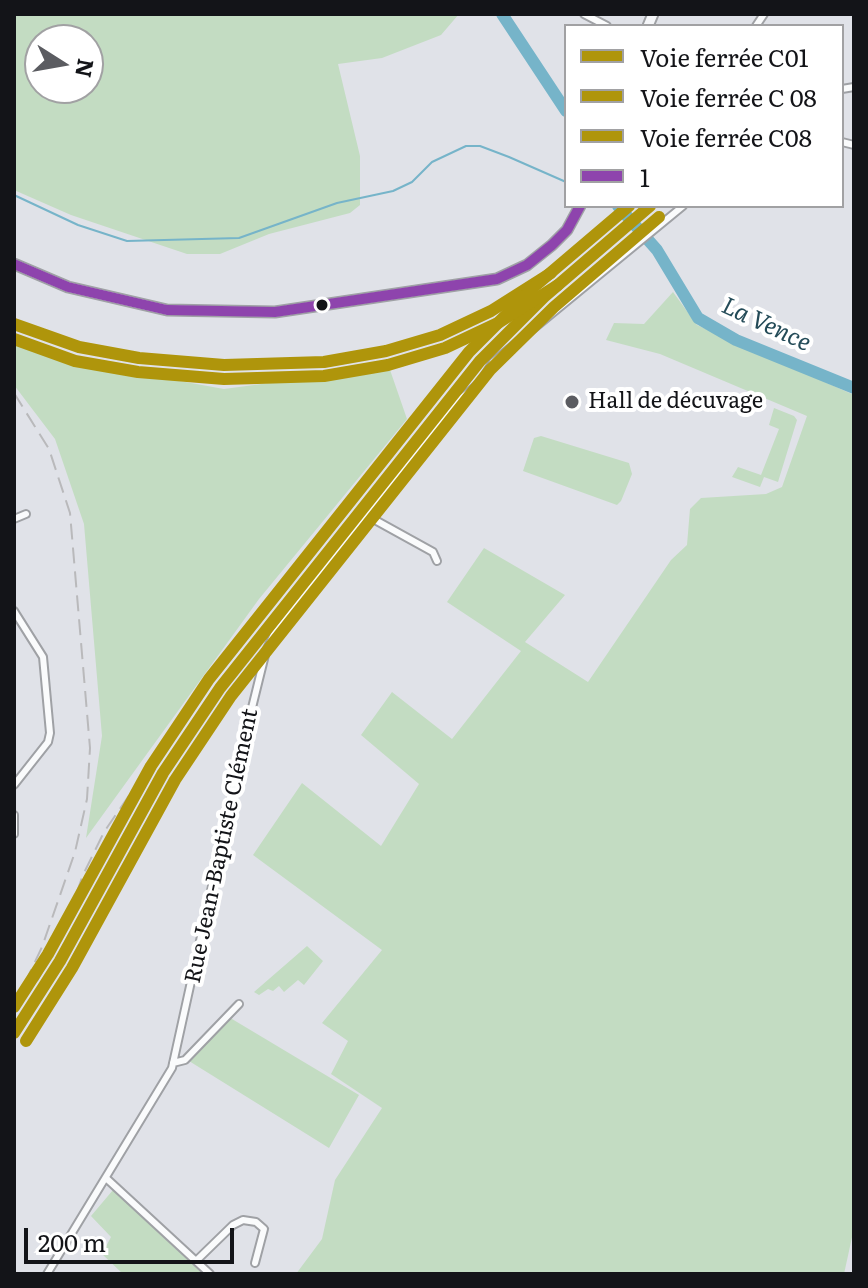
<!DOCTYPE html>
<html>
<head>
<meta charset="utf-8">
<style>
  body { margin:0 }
  #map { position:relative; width:868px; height:1288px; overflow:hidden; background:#e0e2e8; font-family:Literata,serif }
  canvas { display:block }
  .frame { position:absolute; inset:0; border:16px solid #131418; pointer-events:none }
  .legend { position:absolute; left:564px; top:24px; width:280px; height:184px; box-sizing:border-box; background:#fff; border:2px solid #a1a1a3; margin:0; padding:10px 14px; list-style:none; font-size:24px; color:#131418 }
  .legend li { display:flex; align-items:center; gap:16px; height:40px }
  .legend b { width:40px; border:2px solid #a1a1a3 }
  .north { position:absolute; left:24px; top:24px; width:80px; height:80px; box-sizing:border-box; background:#fff; border:2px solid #a1a1a3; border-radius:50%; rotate:101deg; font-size:22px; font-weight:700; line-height:32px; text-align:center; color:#131418 }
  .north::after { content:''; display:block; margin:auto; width:28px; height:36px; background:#5b5c61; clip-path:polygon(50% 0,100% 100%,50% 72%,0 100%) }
  .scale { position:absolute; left:24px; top:1228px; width:210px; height:36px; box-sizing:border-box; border:4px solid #131418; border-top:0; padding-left:10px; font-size:24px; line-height:28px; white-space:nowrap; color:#131418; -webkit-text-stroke:6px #fff; paint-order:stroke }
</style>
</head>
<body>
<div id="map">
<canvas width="868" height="1288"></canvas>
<div class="frame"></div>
<ul class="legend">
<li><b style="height:10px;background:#af950b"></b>Voie ferrée C01</li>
<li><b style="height:10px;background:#af950b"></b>Voie ferrée C 08</li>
<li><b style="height:10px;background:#af950b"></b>Voie ferrée C08</li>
<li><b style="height:10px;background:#8e44ad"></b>1</li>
</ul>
<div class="north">N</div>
<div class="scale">200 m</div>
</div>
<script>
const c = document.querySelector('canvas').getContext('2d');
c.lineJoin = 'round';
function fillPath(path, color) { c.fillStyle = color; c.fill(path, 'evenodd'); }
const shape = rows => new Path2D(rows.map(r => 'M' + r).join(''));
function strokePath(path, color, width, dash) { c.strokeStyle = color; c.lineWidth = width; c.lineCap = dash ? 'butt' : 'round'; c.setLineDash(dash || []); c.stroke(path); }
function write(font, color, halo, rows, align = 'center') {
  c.font = font + ' Literata,serif'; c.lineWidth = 8; c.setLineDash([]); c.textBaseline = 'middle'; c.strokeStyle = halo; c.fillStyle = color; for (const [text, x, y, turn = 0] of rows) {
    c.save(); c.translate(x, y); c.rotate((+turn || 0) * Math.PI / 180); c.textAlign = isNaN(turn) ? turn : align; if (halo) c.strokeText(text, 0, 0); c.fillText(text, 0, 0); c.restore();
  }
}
const green = shape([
  [14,14,459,14,441,35,382,58,338,64,360,156,360,205,350,213,269,234,220,254,187,254,71,215,14,190],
  [88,40,88,88,40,88,40,40],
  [673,292,697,325,854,395,854,1228,844,1274,296,1274,322,1239,335,1180,382,1108,331,1074,348,1041,322,1023,382,950,253,855,302,783,381,846,419,784,361,735,392,692,452,739,521,651,447,602,484,548,565,595,525,642,588,682,671,560,687,545,690,509,701,498,766,494,782,487,807,416,660,354,606,340,614,323,644,324],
  [14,340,119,370,224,389,389,367,407,419,259,599,86,838,102,736,84,524,55,439,14,385],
  [774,408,794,416,797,420,778,482,764,477,760,487,732,477,738,467,761,475,779,429,769,425],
  [541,436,629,463,632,474,621,501,617,505,523,471,534,438],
  [307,946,323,961,304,985,298,980,284,992,279,986,273,991,268,989,259,995,254,992],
  [227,1016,359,1095,329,1148,189,1061],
  [113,1190,203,1274,123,1274,102,1254,111,1237,91,1216]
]);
const stream = shape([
  [14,195,78,225,127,241,239,238,337,203,393,191,412,182,432,162,466,146,480,146,509,157,566,182]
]);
const river = shape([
  [502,14,566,111],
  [618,206,657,250,698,318,736,340,854,388]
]);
const minor = shape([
  [584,14,607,26],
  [756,26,764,14],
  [842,89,854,87],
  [842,142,854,145],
  [366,515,433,552,437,561],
  [14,519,26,514],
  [14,611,43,657,50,733,48,742,14,785],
  [14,815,14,834],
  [173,1063,185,1060,239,1004],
  [106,1178,210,1274],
  [196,1261,233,1225,243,1220,256,1222,264,1229,255,1263],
  [47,1274,172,1068,245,736,266,651,274,634,454,404,480,383,493,362,683,206]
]);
const secondary = shape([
  [648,26,653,14],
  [14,264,68,287,167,310,275,312,497,279,527,265,552,245,567,230,580,206]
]);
const rail = shape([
  [14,393,49,449,70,513,90,748,87,799,75,852,42,947,14,1006],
  [37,981,60,939,83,875,104,832,191,705,498,321,633,206]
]);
const bus1 = shape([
  [14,264,68,287,167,310,275,312,497,279,527,265,552,245,567,230,580,206]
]);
const rail1 = shape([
  [14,324,79,347,139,358,224,365,324,362,386,351,440,335,491,311,551,273],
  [14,1033,60,961,163,773,220,688,480,361,544,297,650,206]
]);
const rail2 = shape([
  [14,339,75,361,138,372,224,379,324,376,388,365,445,348,498,323,558,285],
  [26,1041,72,968,175,780,231,696,490,370,554,307,659,217]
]);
const rail3 = shape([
  [14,1007,48,954,151,766,209,679,469,352,535,286,629,206]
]);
const markers = [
  [322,305,7,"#131418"],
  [572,402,8,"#5b5c61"]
];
const poiNames = [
  ["Hall de décuvage",588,402]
];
const streetNames = [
  ["Rue Jean-Baptiste Clément",222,846,-78]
];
const waterNames = [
  ["La Vence",766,325,25]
];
fillPath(green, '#c3dcc2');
strokePath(stream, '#76b4c9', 2);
strokePath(river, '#76b4c9', 12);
strokePath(minor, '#9fa1a5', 10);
strokePath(secondary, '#9fa1a5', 13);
strokePath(minor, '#fafbfc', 6);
strokePath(secondary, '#f5f6f9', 9);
strokePath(rail, '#b9b9bb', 2, [16, 8]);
strokePath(bus1, '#8e44ad', 10);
strokePath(rail1, '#af950b', 12);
strokePath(rail2, '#af950b', 12);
strokePath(rail3, '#af950b', 12);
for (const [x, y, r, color] of markers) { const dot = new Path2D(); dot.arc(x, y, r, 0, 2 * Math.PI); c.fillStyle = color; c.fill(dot); strokePath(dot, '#fff', 3); }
write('22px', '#131418', '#fff', poiNames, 'left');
write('22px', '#131418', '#fff', streetNames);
write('italic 24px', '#244b58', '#fff', waterNames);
</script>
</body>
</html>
